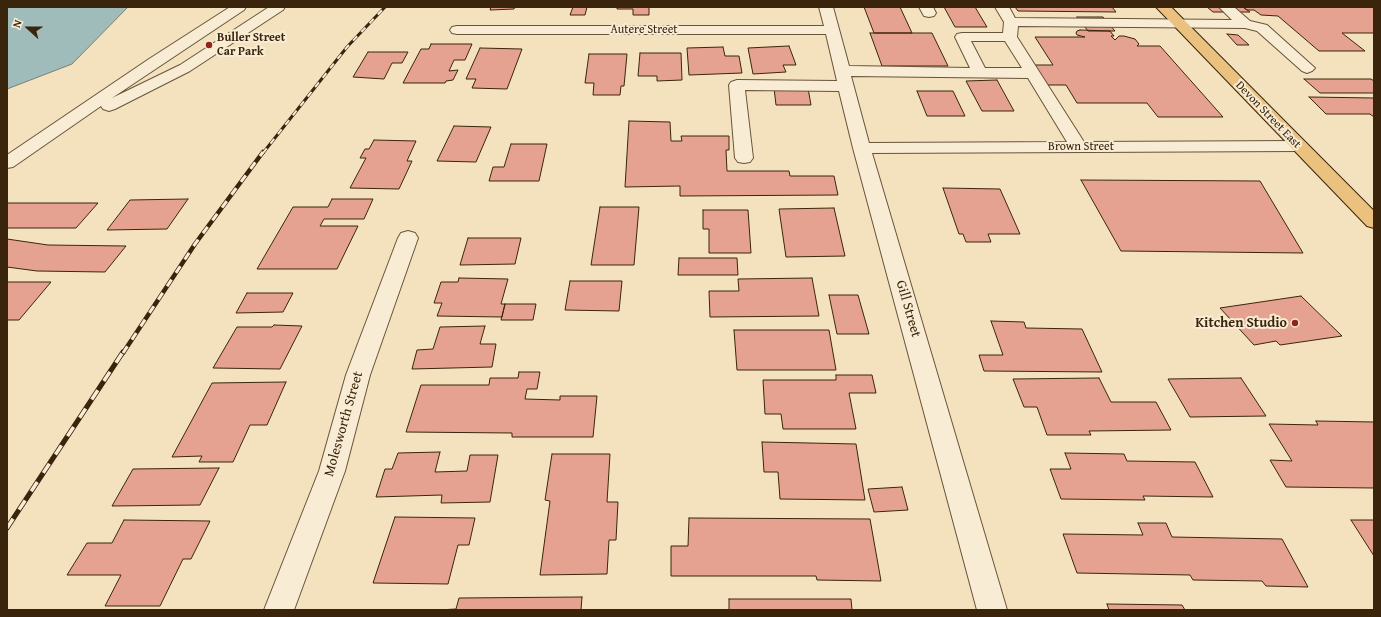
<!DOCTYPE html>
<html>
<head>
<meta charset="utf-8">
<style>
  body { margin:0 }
  #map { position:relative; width:1381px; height:617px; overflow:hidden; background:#f4e2be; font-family:"Gentium Book Plus",serif }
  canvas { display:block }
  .frame { position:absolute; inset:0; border:8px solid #3a250c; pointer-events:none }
  .north { position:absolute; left:8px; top:8px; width:40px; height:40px; -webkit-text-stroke:3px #f8ecd5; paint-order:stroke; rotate:291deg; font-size:11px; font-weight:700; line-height:16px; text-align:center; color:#3a250c }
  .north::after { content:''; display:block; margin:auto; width:14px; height:18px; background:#3a250c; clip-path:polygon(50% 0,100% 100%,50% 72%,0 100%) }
</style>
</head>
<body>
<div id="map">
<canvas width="1381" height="617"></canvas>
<div class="frame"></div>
<div class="north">N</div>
</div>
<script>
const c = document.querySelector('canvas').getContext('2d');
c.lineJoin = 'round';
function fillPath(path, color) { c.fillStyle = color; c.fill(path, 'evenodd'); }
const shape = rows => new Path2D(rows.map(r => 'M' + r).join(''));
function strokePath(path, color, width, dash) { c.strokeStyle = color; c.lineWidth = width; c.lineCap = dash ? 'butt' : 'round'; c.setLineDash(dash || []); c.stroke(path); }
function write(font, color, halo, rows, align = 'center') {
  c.font = font + ' "Gentium Book Plus",serif'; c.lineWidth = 4; c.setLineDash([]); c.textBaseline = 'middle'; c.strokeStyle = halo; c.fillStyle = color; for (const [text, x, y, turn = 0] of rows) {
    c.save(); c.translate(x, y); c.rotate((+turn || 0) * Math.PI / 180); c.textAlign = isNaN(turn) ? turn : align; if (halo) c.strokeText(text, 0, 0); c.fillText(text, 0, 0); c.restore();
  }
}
const water = shape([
  [7,7,128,7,72,64,7,89,7,7]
]);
const building = shape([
  [491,7,515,7,514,9,490,10,491,7],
  [573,7,587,7,585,15,570,15,573,7],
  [617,7,649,7,649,15,633,15,633,9,617,9,617,7],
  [864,7,900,7,912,33,874,33,864,7],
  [944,7,975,7,987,27,955,27,944,7],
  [1015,7,1112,7,1116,12,1018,11,1015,7],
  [1207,7,1243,7,1250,12,1213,12,1207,7],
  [1243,7,1374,7,1374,33,1342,33,1365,51,1319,51,1278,16,1261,15,1254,10,1247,10,1243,7],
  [1077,17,1103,17,1115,31,1088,31,1077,17],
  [1080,30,1110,31,1114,36,1111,36,1115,40,1119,36,1124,36,1135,39,1139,44,1137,46,1160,46,1223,117,1158,117,1147,103,1077,103,1066,85,1045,85,1032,65,1053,65,1035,37,1085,37,1077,35,1076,33,1077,31,1080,30],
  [870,33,932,33,948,66,882,66,870,33],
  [1227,34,1238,35,1249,45,1237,45,1227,34],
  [431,44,472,44,465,60,454,60,449,71,458,70,453,80,446,81,445,83,403,83,421,49,429,49,431,44],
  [789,46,796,65,783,65,786,72,753,74,748,48,789,46],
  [723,47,725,56,739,56,742,73,689,75,687,48,723,47],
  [480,48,522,49,507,89,472,88,476,79,466,79,480,48],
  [368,52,408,52,402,63,392,63,384,79,353,77,368,52],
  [640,53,681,53,682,80,657,81,657,76,638,76,640,53],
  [589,54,627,54,624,86,621,86,620,95,593,95,594,83,585,83,589,54],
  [1304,79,1371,79,1374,81,1374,93,1320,93,1304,79],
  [997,80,1014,111,982,111,966,81,997,80],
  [774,88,808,88,811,105,776,105,774,88],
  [917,91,953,91,965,116,927,116,917,91],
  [1309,97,1374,98,1374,117,1370,114,1326,114,1309,97],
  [629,121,670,122,671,141,682,141,681,136,729,136,729,150,726,150,727,171,789,171,790,176,834,176,838,195,680,196,680,186,625,187,629,121],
  [454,126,491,127,476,162,437,161,454,126],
  [374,140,416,141,407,161,412,161,399,189,350,188,366,158,360,158,365,149,369,149,374,140],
  [511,144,547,144,539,181,489,181,493,167,504,167,511,144],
  [1081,180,1260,181,1303,253,1121,251,1081,180],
  [943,188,1000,189,1020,234,988,234,991,242,966,242,963,234,959,234,943,188],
  [188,199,167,229,107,230,130,200,188,199],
  [332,199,373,199,364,219,324,219,320,226,358,226,337,269,257,269,293,207,328,207,332,199],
  [7,203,98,203,76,228,7,228,7,203],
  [600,207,639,207,634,265,591,265,600,207],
  [834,208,845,256,786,257,779,209,834,208],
  [703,210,748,210,751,253,709,253,709,229,703,229,703,210],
  [468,238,521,238,515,264,460,265,468,238],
  [7,239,48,245,126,246,105,272,37,271,7,267,7,239],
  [679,258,737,258,738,275,678,275,679,258],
  [459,278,508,279,501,304,505,304,502,317,437,316,442,303,434,303,441,282,458,282,459,278],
  [812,278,819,316,710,317,709,291,739,291,738,279,812,278],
  [570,281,622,281,619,311,565,310,570,281],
  [7,282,51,282,19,320,7,320,7,282],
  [247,293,293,293,283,312,236,313,247,293],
  [829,295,858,295,869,334,837,334,829,295],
  [1301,296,1342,336,1280,345,1276,341,1254,345,1220,308,1301,296],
  [505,304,536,304,533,320,501,320,505,304],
  [991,321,1024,322,1026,328,1082,329,1102,372,984,371,979,355,1003,355,991,321],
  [274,325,302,326,280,369,213,368,237,327,272,327,274,325],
  [485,326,480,344,496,344,492,367,412,369,417,350,433,349,440,327,485,326],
  [734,330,829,330,836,370,737,370,734,330],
  [519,372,540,372,537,389,527,389,525,399,560,400,560,396,597,396,593,437,512,437,512,433,406,432,421,385,489,385,490,378,518,378,519,372],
  [836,375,872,375,876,393,849,393,856,429,783,429,781,414,765,414,763,380,836,380,836,375],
  [1099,378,1111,402,1156,402,1171,430,1089,431,1091,435,1047,435,1037,407,1024,407,1013,379,1099,378],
  [1241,378,1266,416,1190,417,1168,379,1241,378],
  [286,382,267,425,250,425,233,462,199,462,202,456,172,457,212,383,286,382],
  [1316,421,1374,422,1374,488,1286,487,1270,460,1292,461,1269,424,1318,425,1316,421],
  [762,442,856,444,865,500,780,499,778,472,764,472,762,442],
  [440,452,435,472,467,471,470,455,498,455,490,502,441,503,442,495,376,497,385,469,392,469,398,453,440,452],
  [1065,453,1124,454,1127,461,1195,462,1213,497,1143,496,1145,500,1061,499,1050,469,1071,469,1065,453],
  [552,454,610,454,607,502,618,502,616,540,609,540,607,574,540,575,550,501,545,500,552,454],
  [219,468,200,505,112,506,133,469,219,468],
  [902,487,908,510,874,512,868,489,902,487],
  [395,517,475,518,469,545,458,545,448,584,373,583,395,517],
  [689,518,870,519,881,581,817,580,816,576,671,576,671,546,688,546,689,518],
  [124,520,210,521,191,559,183,559,160,606,105,606,121,575,67,575,87,543,112,543,124,520],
  [1351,520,1374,520,1374,556,1351,520],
  [1138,523,1166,523,1172,537,1282,539,1308,587,1266,586,1262,581,1193,580,1190,575,1077,573,1063,534,1143,535,1138,523],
  [582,597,581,610,438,610,456,609,459,598,582,597],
  [729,599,851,599,852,610,729,610,729,599],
  [1107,604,1182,605,1185,610,1109,610,1107,604]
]);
const minor = shape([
  [230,7,246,7,244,10,112,98,180,65,269,7,285,7,283,10,190,71,115,109,109,111,103,109,101,106,13,167,7,168,7,155,149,59,230,7],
  [819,7,833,7,849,66,970,68,955,37,957,34,962,33,1003,33,1004,22,995,7,1009,7,1015,18,1232,20,1219,7,1234,7,1250,21,1267,25,1315,68,1312,71,1307,73,1302,71,1257,31,1245,28,1018,26,1017,37,1084,142,1299,141,1305,142,1308,146,1305,150,1299,151,872,153,1007,610,977,610,853,148,839,91,745,90,753,158,750,162,744,163,738,162,735,158,729,85,731,82,737,80,837,81,826,34,457,34,452,33,450,30,452,27,457,26,824,26,819,7],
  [971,41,1005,41,1022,68,985,68,971,41],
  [851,76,1028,78,1067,142,869,143,851,76],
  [919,7,933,7,936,13,934,16,929,17,924,16,919,7],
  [408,231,415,233,418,238,370,375,345,471,294,610,264,610,319,471,346,375,398,238,401,233,408,231]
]);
const major = shape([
  [1156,7,1171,7,1374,211,1374,228,1367,226,1156,7]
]);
const railFar2 = shape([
  [263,153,347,47,385,7]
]);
const railFar1 = shape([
  [123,353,195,244,263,152]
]);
const rail = shape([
  [7,528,123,352]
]);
const markers = [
  [209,45,4,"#8f2418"],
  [1295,323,4,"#8f2418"]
];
const farStreetnames = [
  ["Autere Street",644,30],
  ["Devon Street East",1268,115,46],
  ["Brown Street",1081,147]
];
const farPoinames = [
  ["Buller Street",217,38],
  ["Car Park",217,52]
];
const streetNames = [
  ["Gill Street",908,309,74],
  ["Molesworth Street",344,424,-74]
];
const poiNames = [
  ["Kitchen Studio",1287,323]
];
fillPath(water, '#9fbcbb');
strokePath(water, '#778075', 1);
fillPath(building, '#e5a291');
strokePath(building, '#3a250c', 1);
strokePath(minor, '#685438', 2);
strokePath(major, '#3a250c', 2);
fillPath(minor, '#f8ecd5');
fillPath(major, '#eac17f');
strokePath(railFar2, '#3a250c', 3);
strokePath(railFar1, '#3a250c', 4.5);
strokePath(rail, '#3a250c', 5);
strokePath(railFar2, '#f8ecd5', 2, [6]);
strokePath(railFar1, '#f8ecd5', 3, [8]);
strokePath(rail, '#f8ecd5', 3.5, [11]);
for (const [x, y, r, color] of markers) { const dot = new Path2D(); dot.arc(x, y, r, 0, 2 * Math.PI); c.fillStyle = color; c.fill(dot); strokePath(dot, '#f8ecd5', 1.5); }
write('12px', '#3a250c', '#f8ecd5', farStreetnames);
write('bold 12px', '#3a250c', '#f8ecd5', farPoinames, 'left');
write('14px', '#3a250c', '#f8ecd5', streetNames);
write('bold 14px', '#3a250c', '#f8ecd5', poiNames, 'right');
</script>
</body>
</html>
